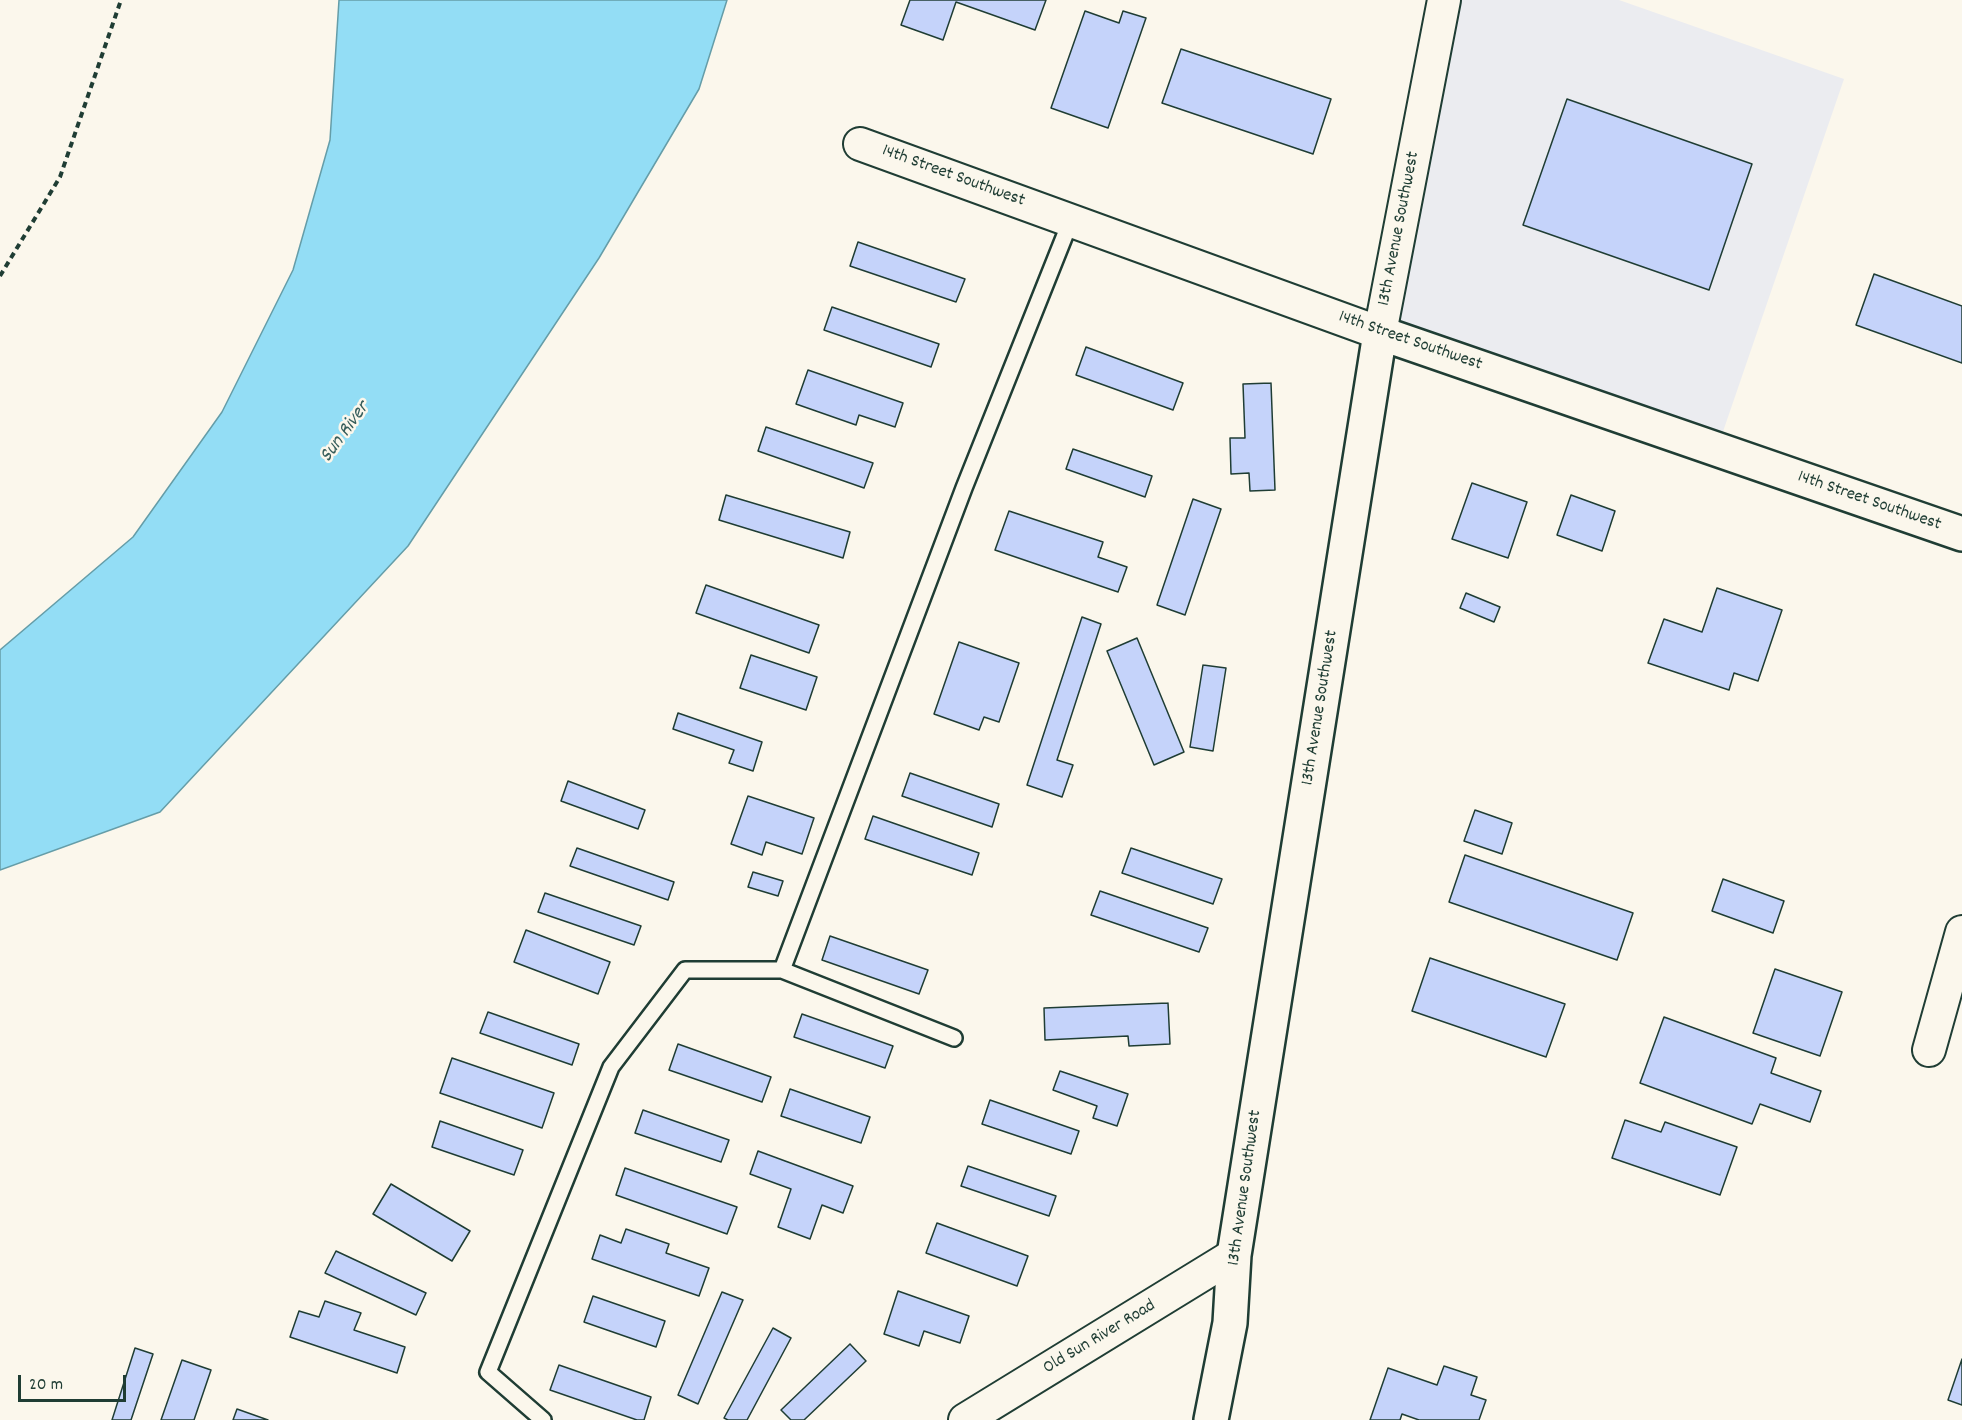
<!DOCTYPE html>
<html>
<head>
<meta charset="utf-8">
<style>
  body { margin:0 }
  #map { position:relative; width:1962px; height:1420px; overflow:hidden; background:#fbf7ec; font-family:Dekko,sans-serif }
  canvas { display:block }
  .scale { position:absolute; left:18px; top:1375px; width:108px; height:27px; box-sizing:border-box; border:3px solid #1f3d34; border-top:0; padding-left:8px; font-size:18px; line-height:21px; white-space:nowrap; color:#1f3d34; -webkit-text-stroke:4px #fbf7ec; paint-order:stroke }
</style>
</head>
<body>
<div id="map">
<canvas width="1962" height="1420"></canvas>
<div class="scale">20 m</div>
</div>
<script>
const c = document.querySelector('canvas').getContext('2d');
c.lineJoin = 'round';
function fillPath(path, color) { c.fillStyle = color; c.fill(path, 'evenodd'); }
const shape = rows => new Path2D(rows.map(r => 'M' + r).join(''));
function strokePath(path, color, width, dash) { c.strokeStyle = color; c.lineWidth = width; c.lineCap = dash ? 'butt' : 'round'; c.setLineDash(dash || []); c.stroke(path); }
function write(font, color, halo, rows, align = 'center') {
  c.font = font + ' Dekko,sans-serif'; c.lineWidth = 5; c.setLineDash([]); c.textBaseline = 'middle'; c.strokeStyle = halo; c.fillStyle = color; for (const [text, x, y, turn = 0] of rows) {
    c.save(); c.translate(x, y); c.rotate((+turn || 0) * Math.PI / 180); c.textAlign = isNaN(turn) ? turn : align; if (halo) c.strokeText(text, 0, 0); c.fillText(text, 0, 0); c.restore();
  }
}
const built = shape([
  [1444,0,1619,0,1844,79,1717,449,1380,333]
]);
const water = shape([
  [339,0,727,0,699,89,599,258,408,546,160,812,0,870,0,650,133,537,222,412,293,270,330,140,339,0]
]);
const building = shape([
  [910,0,1046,0,1035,30,956,2,943,40,901,25,910,0],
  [1085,11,1119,23,1123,11,1146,18,1108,128,1051,108,1085,11],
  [1181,49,1331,99,1313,154,1162,103,1181,49],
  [1567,99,1752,164,1709,290,1523,225,1567,99],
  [858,242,965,279,956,302,850,266,858,242],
  [1874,274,1962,306,1962,363,1856,325,1874,274],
  [832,307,939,344,931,367,824,330,832,307],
  [1086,347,1183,383,1173,410,1076,375,1086,347],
  [808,370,903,403,895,427,859,415,856,425,796,404,808,370],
  [1271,383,1275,490,1250,491,1249,473,1231,474,1230,438,1245,438,1243,384,1271,383],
  [766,427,873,463,864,488,758,451,766,427],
  [1073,449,1152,476,1145,497,1066,469,1073,449],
  [1472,483,1527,502,1508,558,1452,539,1472,483],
  [726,495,850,532,843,558,719,520,726,495],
  [1571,495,1615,511,1602,551,1557,535,1571,495],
  [1193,499,1221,509,1185,615,1157,605,1193,499],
  [1009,511,1103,542,1098,557,1127,567,1118,592,995,550,1009,511],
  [706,585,819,625,809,653,696,613,706,585],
  [1717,588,1782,610,1758,681,1734,673,1729,690,1648,663,1664,619,1702,632,1717,588],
  [1466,593,1500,607,1494,622,1460,608,1466,593],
  [1082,617,1101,624,1057,760,1073,765,1062,797,1027,785,1082,617],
  [1137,638,1184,752,1154,765,1107,651,1137,638],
  [959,642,1019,663,999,722,984,717,979,730,934,714,959,642],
  [751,655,817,677,806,710,740,688,751,655],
  [1203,665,1226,668,1213,751,1190,747,1203,665],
  [678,713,762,742,753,771,729,763,734,750,673,729,678,713],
  [910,773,999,804,992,827,902,796,910,773],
  [568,781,645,810,638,829,561,801,568,781],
  [748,796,814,818,802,854,766,842,762,855,731,844,748,796],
  [1475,810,1512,823,1502,854,1464,841,1475,810],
  [873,816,979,853,972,875,865,839,873,816],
  [577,848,674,882,668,900,570,866,577,848],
  [1131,848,1222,879,1213,904,1122,873,1131,848],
  [1465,855,1633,913,1617,960,1449,902,1465,855],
  [753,872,783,881,778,896,748,887,753,872],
  [1723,879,1784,901,1773,933,1712,911,1723,879],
  [1100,891,1208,928,1199,952,1091,915,1100,891],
  [545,893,641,926,634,945,538,912,545,893],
  [526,930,610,962,598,994,514,962,526,930],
  [830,936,928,970,919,994,822,960,830,936],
  [1430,958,1565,1004,1546,1057,1412,1011,1430,958],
  [1775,969,1842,992,1820,1056,1753,1033,1775,969],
  [1168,1003,1170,1044,1129,1046,1128,1036,1045,1040,1044,1008,1168,1003],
  [488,1012,579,1044,572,1065,480,1033,488,1012],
  [802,1014,893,1046,885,1068,794,1037,802,1014],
  [1664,1017,1776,1058,1771,1073,1821,1091,1810,1122,1760,1104,1752,1124,1640,1083,1664,1017],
  [678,1044,771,1077,762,1102,669,1070,678,1044],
  [452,1058,554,1093,542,1128,440,1093,452,1058],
  [1060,1071,1128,1094,1117,1126,1093,1118,1097,1106,1053,1090,1060,1071],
  [790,1089,870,1117,861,1143,781,1116,790,1089],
  [990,1100,1079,1131,1071,1154,982,1124,990,1100],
  [643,1110,729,1140,721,1162,635,1133,643,1110],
  [1625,1120,1661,1132,1665,1122,1737,1147,1720,1195,1612,1158,1625,1120],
  [440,1121,523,1150,514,1175,432,1147,440,1121],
  [758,1151,853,1186,843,1213,822,1205,810,1239,778,1227,791,1189,750,1174,758,1151],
  [968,1166,1056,1196,1049,1216,961,1186,968,1166],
  [625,1168,737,1207,727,1234,616,1195,625,1168],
  [391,1184,470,1231,452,1261,373,1214,391,1184],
  [937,1223,1028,1256,1017,1286,926,1253,937,1223],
  [626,1229,669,1244,666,1253,709,1268,699,1296,592,1259,600,1235,621,1243,626,1229],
  [336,1251,426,1293,416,1315,325,1273,336,1251],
  [898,1291,969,1316,960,1343,924,1331,919,1346,884,1334,898,1291],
  [722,1292,743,1300,698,1404,678,1395,722,1292],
  [593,1296,665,1321,656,1347,584,1322,593,1296],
  [325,1301,361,1313,354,1330,405,1347,397,1373,290,1337,299,1311,319,1317,325,1301],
  [773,1328,791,1338,747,1420,728,1420,724,1418,773,1328],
  [850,1344,866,1361,804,1420,791,1420,781,1410,850,1344],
  [135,1348,153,1354,131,1420,112,1420,135,1348],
  [1962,1359,1962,1405,1948,1400,1962,1359],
  [182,1360,211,1370,194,1420,161,1420,182,1360],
  [559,1365,651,1397,644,1420,637,1420,550,1390,559,1365],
  [1444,1366,1477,1377,1471,1395,1486,1400,1479,1420,1419,1420,1402,1414,1400,1420,1370,1420,1388,1368,1437,1385,1444,1366],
  [237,1409,268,1420,233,1420,237,1409]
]);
const path = shape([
  [0,276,60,177,121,0]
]);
const service = shape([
  [782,970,954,1038],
  [543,1420,488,1372,611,1067,685,970,782,970,964,488,1071,220]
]);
const minor = shape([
  [860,144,1380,333,1444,0],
  [1929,1050,1962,932],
  [965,1420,1234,1255]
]);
const tertiary = shape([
  [1211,1420,1230,1323,1234,1255,1380,333,1962,534]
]);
const streetNames = [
  ["14th Street Southwest",953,177,20],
  ["13th Avenue Southwest",1400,229,-79],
  ["14th Street Southwest",1410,342,19],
  ["14th Street Southwest",1869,502,19],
  ["13th Avenue Southwest",1321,708,-81],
  ["13th Avenue Southwest",1246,1188,-82],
  ["Old Sun River Road",1100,1338,-31]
];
const waterNames = [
  ["Sun River",346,433,-54]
];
fillPath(built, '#ebecf0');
fillPath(water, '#93ddf5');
strokePath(water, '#659da8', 1.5);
fillPath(building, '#c5d3fa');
strokePath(building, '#1f3d34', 1.5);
strokePath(service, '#1f3d34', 20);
strokePath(minor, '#1f3d34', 36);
strokePath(tertiary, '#1f3d34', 38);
strokePath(path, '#1f3d34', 4, [6, 4.5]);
strokePath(service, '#fbf7ec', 15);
strokePath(minor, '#fbf7ec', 32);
strokePath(tertiary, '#fbf7ec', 33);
write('18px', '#1f3d34', '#fbf7ec', streetNames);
write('italic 20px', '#365d5b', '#fbf7ec', waterNames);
</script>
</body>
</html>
